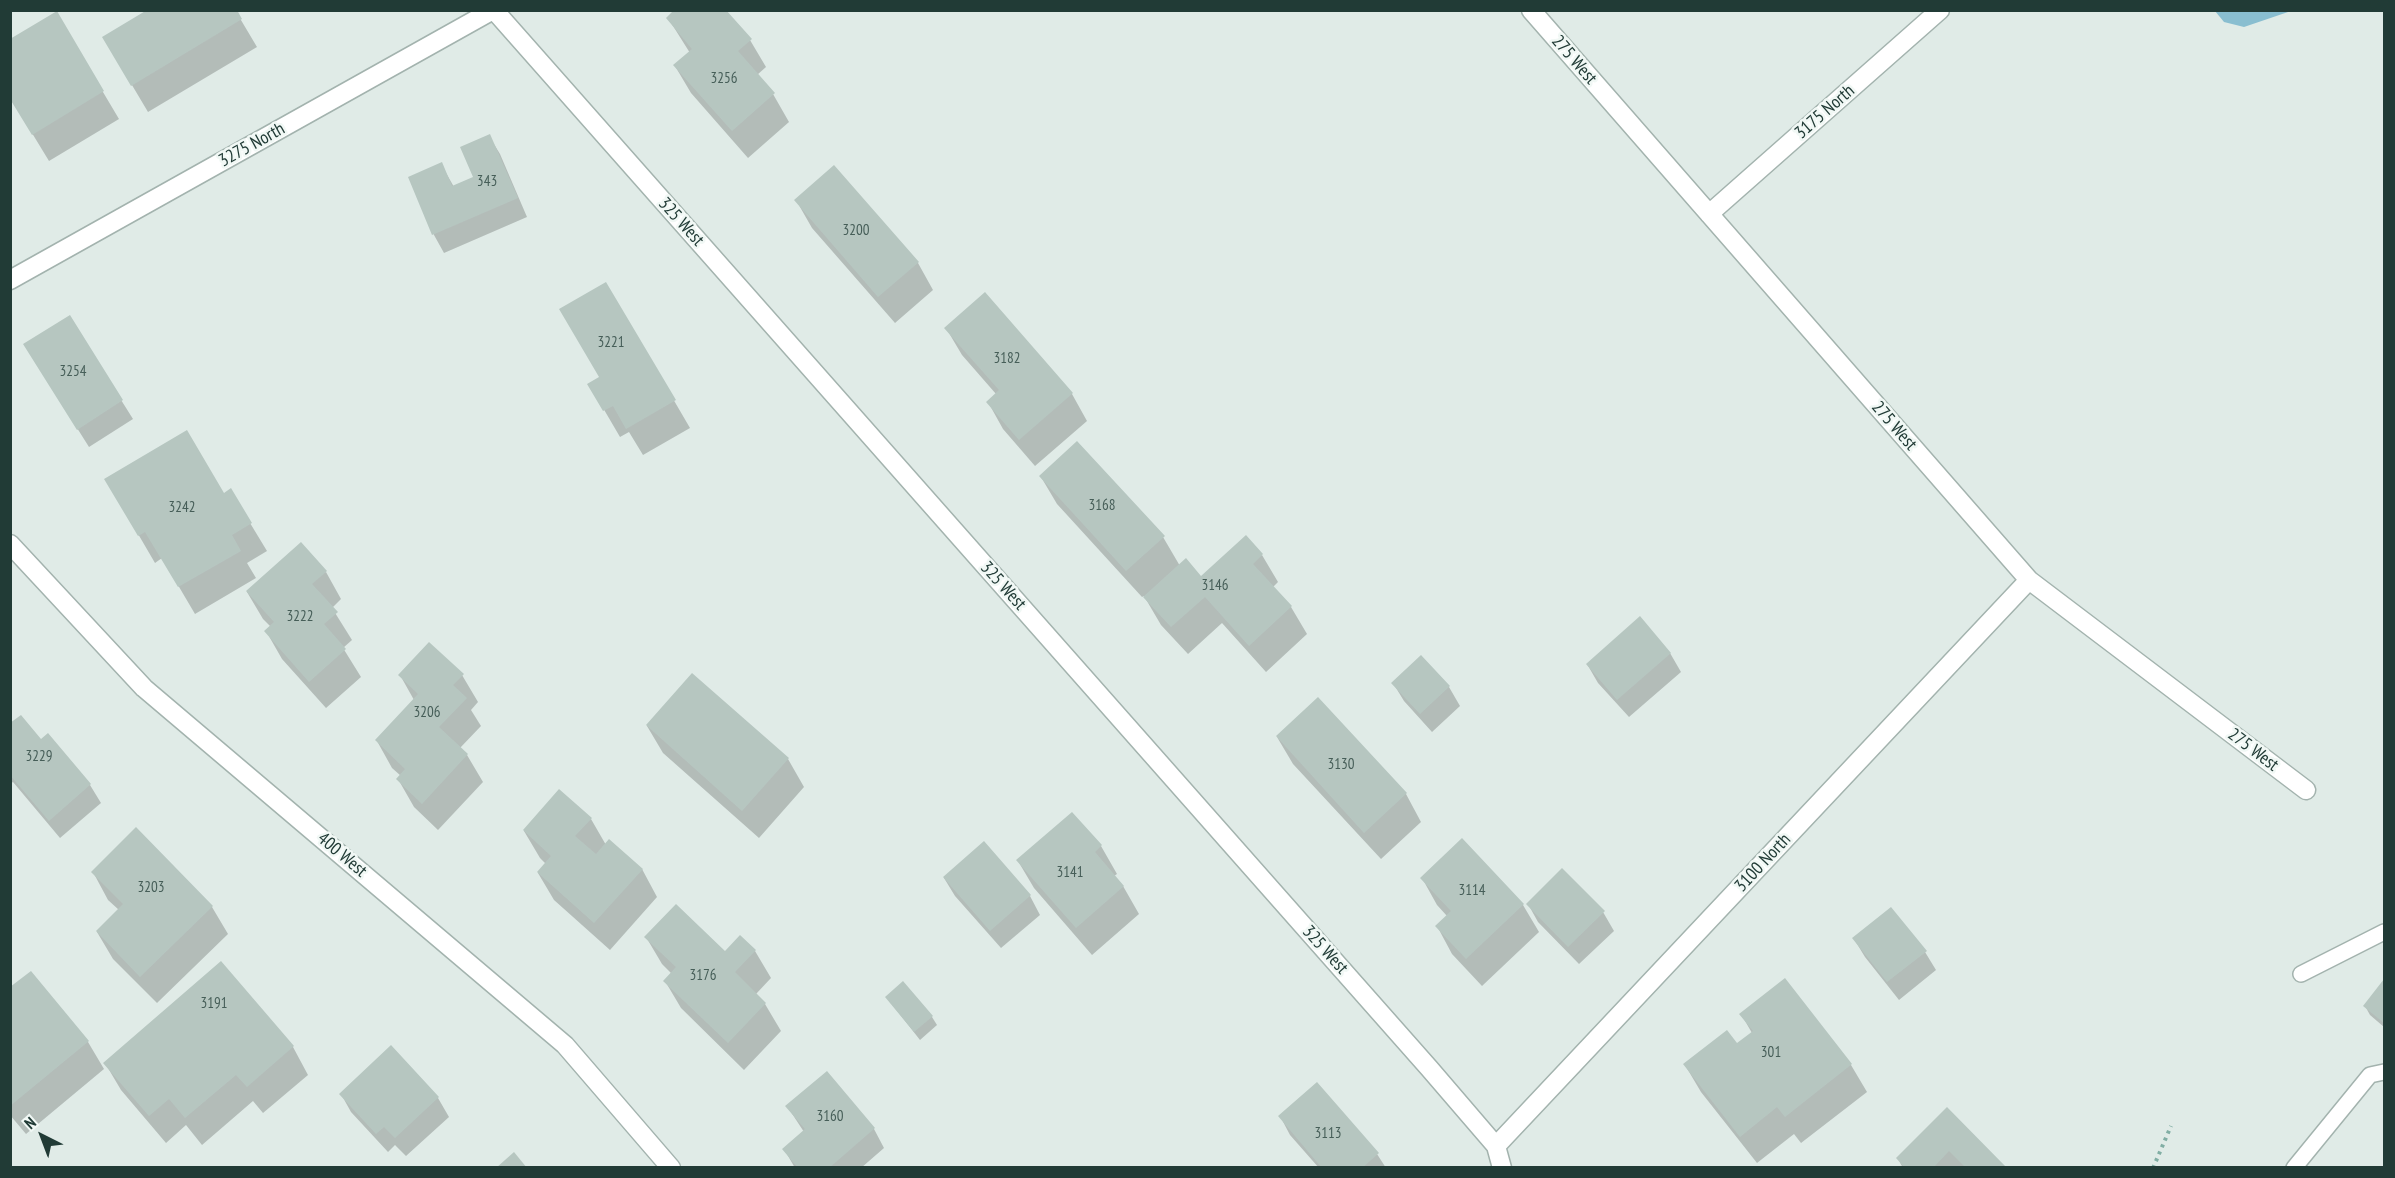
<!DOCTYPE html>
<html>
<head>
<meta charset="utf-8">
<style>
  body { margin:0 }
  #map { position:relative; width:2395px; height:1178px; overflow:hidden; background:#e0ebe7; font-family:"PT Sans Narrow",sans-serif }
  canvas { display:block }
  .frame { position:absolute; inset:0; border:12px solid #213b36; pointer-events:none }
  .north { position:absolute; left:12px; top:1106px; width:60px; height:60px; -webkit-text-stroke:4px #f1f8f5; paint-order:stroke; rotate:318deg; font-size:16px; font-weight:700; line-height:24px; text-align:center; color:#213b36 }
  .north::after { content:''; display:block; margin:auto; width:21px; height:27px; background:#213b36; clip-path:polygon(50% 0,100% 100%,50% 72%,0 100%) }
</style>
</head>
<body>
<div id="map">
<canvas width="2395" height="1178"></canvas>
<div class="frame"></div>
<div class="north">N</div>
</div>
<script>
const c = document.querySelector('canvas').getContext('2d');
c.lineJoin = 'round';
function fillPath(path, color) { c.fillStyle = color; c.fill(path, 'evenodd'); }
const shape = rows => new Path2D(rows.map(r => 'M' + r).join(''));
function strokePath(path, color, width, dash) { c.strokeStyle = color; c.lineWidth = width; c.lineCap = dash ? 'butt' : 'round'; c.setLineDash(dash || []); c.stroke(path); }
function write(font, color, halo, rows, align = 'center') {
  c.font = font + ' "PT Sans Narrow",sans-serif'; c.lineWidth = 5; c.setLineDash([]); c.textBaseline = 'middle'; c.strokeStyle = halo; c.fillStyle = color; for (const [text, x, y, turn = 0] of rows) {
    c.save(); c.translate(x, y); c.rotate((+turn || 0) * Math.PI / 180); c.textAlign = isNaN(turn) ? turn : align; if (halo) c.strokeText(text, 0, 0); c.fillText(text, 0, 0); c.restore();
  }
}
const water = shape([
  [2215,11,2291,11,2244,27,2224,22]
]);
const shadow = shape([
  [235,10,257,47,148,112,104,38],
  [56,13,119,119,49,161,10,97],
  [668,18,750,40,766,67,757,75,773,94,789,122,748,158,691,93,675,66,690,53],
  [489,136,500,154,527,217,444,253,434,235,410,177,441,164,454,187,475,178],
  [796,200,918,263,933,290,895,323,812,228],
  [606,284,690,428,643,455,629,432,620,437,589,384,601,378],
  [69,317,133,419,89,447,36,363],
  [946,328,1072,394,1087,421,1035,466,1003,429,988,402,996,394,962,355],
  [1041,477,1163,537,1180,566,1201,578,1262,555,1278,582,1273,587,1291,607,1307,634,1266,672,1222,623,1188,654,1161,625,1144,596,1142,597,1057,504],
  [106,479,223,495,230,490,267,551,247,563,256,578,195,614,162,558,155,563],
  [326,572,341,599,332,608,352,640,343,648,361,677,326,708,282,659,266,631,271,627,263,619,247,592],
  [1670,653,1681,672,1629,717,1598,683,1587,664],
  [1421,657,1449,687,1460,706,1432,732,1404,701,1393,683],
  [400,675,462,675,478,702,471,710,481,726,460,748,467,755,483,782,438,830,414,807,398,779,401,776,392,768,377,741,414,700],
  [692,675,788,759,804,787,759,838,663,753,647,726],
  [10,725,41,741,90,785,101,803,60,838,13,782,10,784],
  [1277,737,1406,794,1421,822,1381,859,1293,764],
  [1072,814,1101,846,1117,874,1114,876,1123,886,1139,914,1092,955,1034,888,1018,861],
  [591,819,606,845,642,869,657,897,610,950,554,900,538,873,546,864,540,858,524,831],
  [1462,840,1523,905,1539,932,1482,986,1452,954,1437,926,1447,916,1437,905,1422,878],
  [983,843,1030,896,1040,915,1001,948,955,896,944,878],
  [93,872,212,907,228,934,157,1003,113,959,97,932,119,910,108,900],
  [1528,904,1603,912,1614,931,1579,964,1538,922],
  [646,937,725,953,755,951,771,978,756,994,765,1004,781,1031,744,1070,681,1008,665,981,672,974,662,964],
  [1854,939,1925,952,1936,970,1899,1000,1865,957],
  [221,964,293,1047,308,1075,263,1113,253,1101,202,1145,186,1125,166,1143,121,1090,105,1063],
  [31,973,88,1042,104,1069,26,1134,10,1115,10,989],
  [2384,981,2384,1027,2370,1015,2365,1006],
  [887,998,932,1017,937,1025,920,1040],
  [1741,1014,1851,1065,1867,1092,1801,1143,1794,1134,1757,1163,1701,1092,1685,1065,1737,1045,1752,1033],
  [391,1047,438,1098,449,1117,406,1156,395,1145,388,1152,351,1112,341,1094],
  [826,1073,874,1129,884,1148,861,1168,795,1168,784,1149,804,1132,787,1106],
  [1947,1109,2005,1168,1903,1168,1898,1159],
  [1280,1116,1377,1154,1386,1168,1319,1168,1290,1135]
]);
const building = shape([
  [147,10,237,10,242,19,131,86,102,37],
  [674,10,726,10,752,39,738,51,775,93,732,131,673,65,692,49,666,18],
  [57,11,104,91,32,135,10,99,10,39],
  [490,134,518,198,432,235,408,177,442,162,452,186,473,177,460,147],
  [834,165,919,262,878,297,794,200],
  [606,282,676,400,626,429,613,406,603,411,587,384,599,377,559,309],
  [985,292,1073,393,1019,440,986,402,999,390,944,328],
  [70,315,123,400,77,430,23,344],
  [187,430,224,493,231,488,252,523,232,535,241,551,178,587,145,532,138,536,104,479],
  [1077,441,1165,536,1126,571,1039,476],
  [1246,535,1263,554,1253,564,1292,606,1249,646,1205,597,1171,627,1143,597,1186,558,1201,576],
  [301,542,327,571,312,584,338,612,324,624,346,649,309,682,264,631,274,622,246,591],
  [1640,616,1671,653,1617,700,1586,664],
  [429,642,464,674,453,685,467,698,439,727,468,754,422,804,396,779,405,769,375,740,418,694,398,675],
  [1421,655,1450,686,1420,714,1391,683],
  [692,673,789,758,742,811,646,725],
  [1318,697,1407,793,1364,833,1276,736],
  [21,715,41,739,48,733,91,784,49,821,10,775,10,723],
  [559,789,592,818,575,836,596,854,609,839,643,869,594,923,537,872,551,856,523,830],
  [1072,812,1102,845,1095,852,1124,886,1076,928,1016,860],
  [136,827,213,906,140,977,96,931,123,904,91,872],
  [1462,838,1524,904,1466,959,1435,926,1451,911,1420,878],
  [984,841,1031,895,990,931,943,877],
  [1562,868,1605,911,1568,947,1526,904],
  [676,904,725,951,740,935,756,950,735,972,766,1003,728,1043,663,981,676,967,644,937],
  [1891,907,1927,951,1887,982,1852,938],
  [221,961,294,1046,247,1087,236,1075,185,1118,169,1099,149,1116,103,1063],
  [31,971,89,1041,10,1106,10,987],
  [1785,978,1852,1064,1785,1117,1777,1107,1740,1137,1683,1064,1727,1030,1737,1043,1753,1031,1739,1014],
  [2384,979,2384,1023,2363,1006],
  [903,981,933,1016,914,1032,885,997],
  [391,1045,439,1097,395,1138,384,1127,376,1134,339,1094],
  [827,1071,875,1128,829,1168,798,1168,782,1149,805,1129,785,1106],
  [1317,1082,1379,1153,1362,1168,1322,1168,1278,1116],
  [1947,1107,2007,1168,1966,1168,1949,1151,1933,1168,1905,1168,1896,1158],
  [514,1152,527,1168,496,1168]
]);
const path = shape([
  [2153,1168,2171,1126]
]);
const service = shape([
  [2301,974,2384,932],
  [2294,1168,2370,1075,2384,1072]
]);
const minor = shape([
  [494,10,1429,1068,1496,1146,1502,1168],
  [1531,10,2029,580,2306,790],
  [1709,214,1940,10],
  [10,280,493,10],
  [10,544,144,688,565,1045,671,1168],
  [1496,1146,2029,580]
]);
const numberNames = [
  ["3256",724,79],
  ["343",487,182],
  ["3200",856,231],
  ["3221",611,343],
  ["3182",1007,359],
  ["3254",73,372],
  ["3168",1102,506],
  ["3242",182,508],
  ["3146",1215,586],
  ["3222",300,617],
  ["3206",427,713],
  ["3229",39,757],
  ["3130",1341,765],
  ["3141",1070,873],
  ["3203",151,888],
  ["3114",1472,891],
  ["3176",703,976],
  ["3191",214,1004],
  ["301",1771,1053],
  ["3160",830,1117],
  ["3113",1328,1134]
];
const streetNames = [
  ["275 West",1574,60,49],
  ["3175 North",1825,112,-41],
  ["3275 North",252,145,-29],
  ["325 West",681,222,48],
  ["275 West",1894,426,49],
  ["325 West",1003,586,48],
  ["275 West",2253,750,37],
  ["400 West",342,855,40],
  ["3100 North",1763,863,-47],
  ["325 West",1325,950,48]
];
fillPath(water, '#89bed0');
fillPath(shadow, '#0003');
fillPath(building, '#b6c6c0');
strokePath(service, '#a3b3ae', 18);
strokePath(minor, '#a3b3ae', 21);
strokePath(path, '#81aea4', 4, [3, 4.5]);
strokePath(service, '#fff', 15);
strokePath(minor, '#fff', 18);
write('15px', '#465e58', null, numberNames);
write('18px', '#213b36', '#f1f8f5', streetNames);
</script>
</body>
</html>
